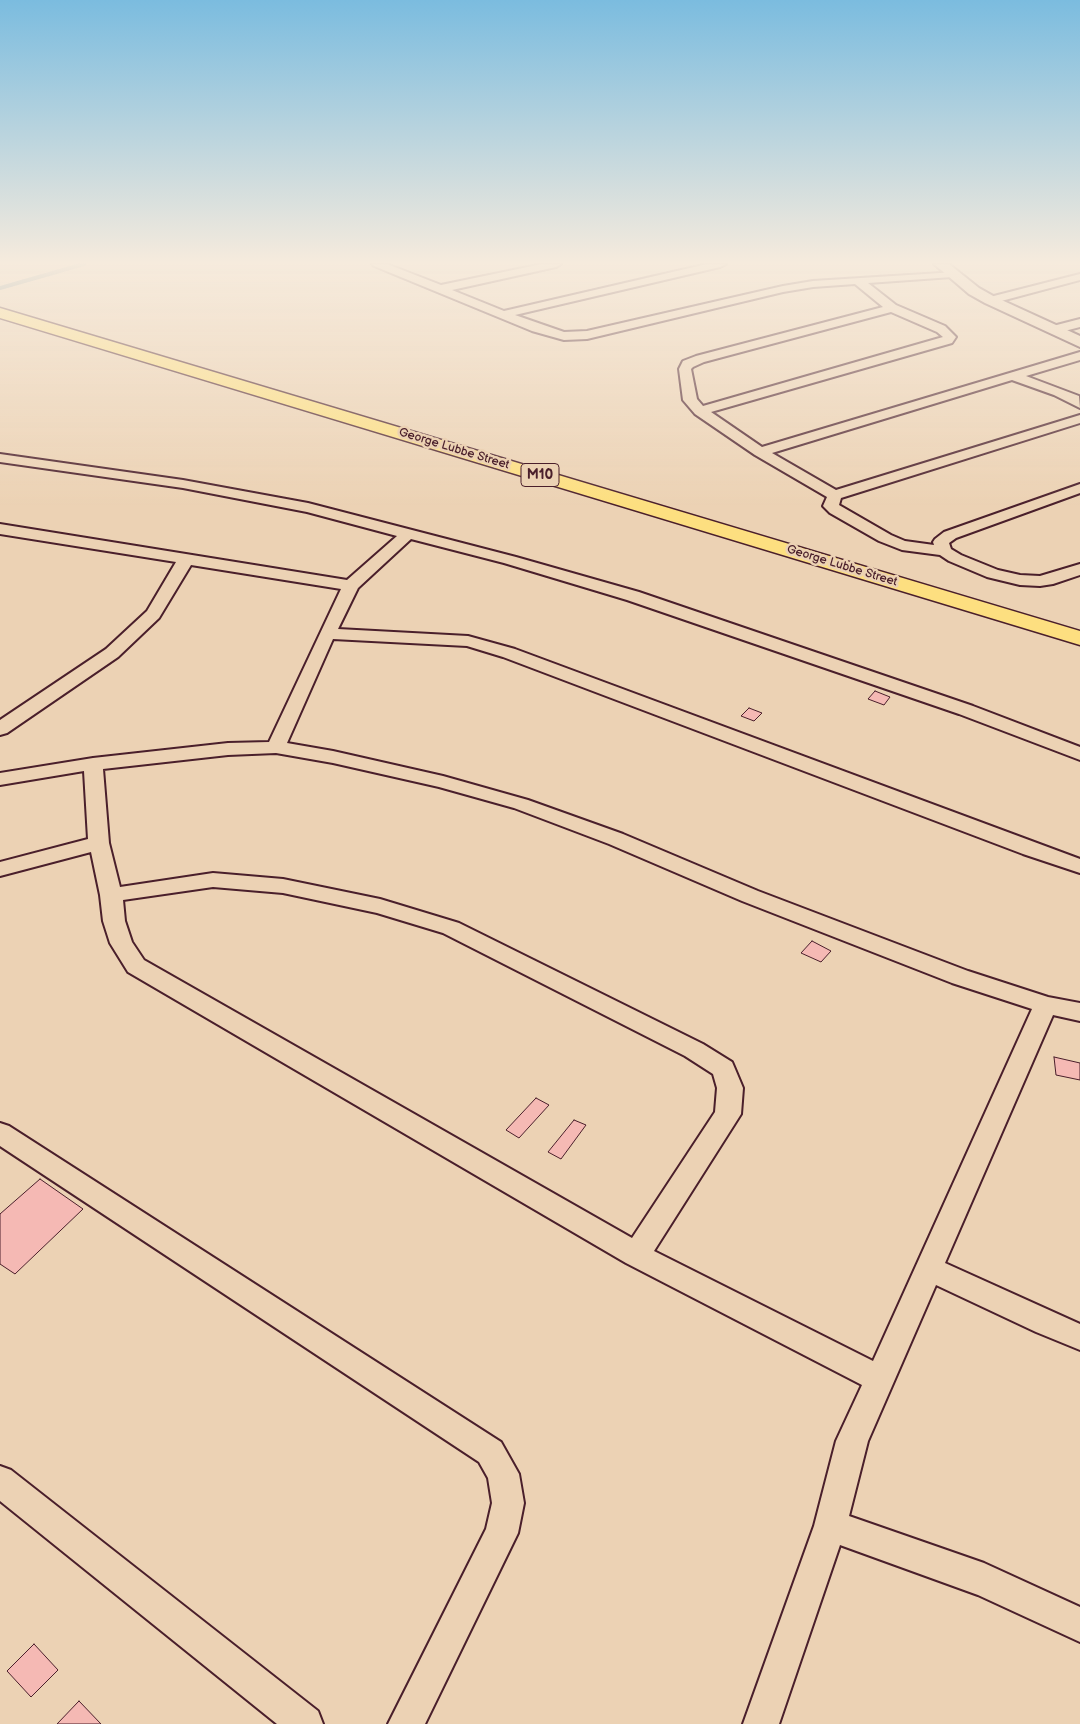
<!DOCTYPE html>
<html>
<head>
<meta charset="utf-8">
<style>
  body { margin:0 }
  canvas { display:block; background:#ecd2b4 }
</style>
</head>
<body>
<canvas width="1080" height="1724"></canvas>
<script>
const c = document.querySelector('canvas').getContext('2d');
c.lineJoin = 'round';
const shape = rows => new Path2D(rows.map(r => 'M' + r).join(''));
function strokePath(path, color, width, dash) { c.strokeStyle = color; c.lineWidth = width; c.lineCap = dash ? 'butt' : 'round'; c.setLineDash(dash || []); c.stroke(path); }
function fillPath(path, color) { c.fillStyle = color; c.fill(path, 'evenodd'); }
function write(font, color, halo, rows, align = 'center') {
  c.font = font + ' "Balsamiq Sans",sans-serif'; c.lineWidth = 5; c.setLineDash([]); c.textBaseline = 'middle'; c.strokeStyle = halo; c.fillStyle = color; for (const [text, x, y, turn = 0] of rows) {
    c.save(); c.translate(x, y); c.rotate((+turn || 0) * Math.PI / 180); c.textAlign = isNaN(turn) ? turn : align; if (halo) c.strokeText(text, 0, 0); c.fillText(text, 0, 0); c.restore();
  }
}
const stream = shape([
  [0,288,84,264]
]);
const building = shape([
  [875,691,890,697,884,705,868,699,875,691],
  [749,708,762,713,754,721,741,716,749,708],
  [812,941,831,951,821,962,801,953,812,941],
  [1054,1057,1080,1063,1080,1080,1056,1075,1054,1057],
  [536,1098,549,1105,519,1138,506,1130,536,1098],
  [574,1120,586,1125,561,1159,548,1152,574,1120],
  [40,1179,83,1209,15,1274,0,1264,0,1214,40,1179],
  [34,1644,58,1670,31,1697,7,1671,34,1644],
  [79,1701,101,1724,57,1724,79,1701]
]);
const minor = shape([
  [372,264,387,264,441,285,542,264,561,264,556,267,452,290,504,311,707,264,726,264,720,267,515,315,564,332,587,331,783,286,813,281,956,272,958,274,956,276,952,277,868,283,896,305,945,326,956,337,952,343,711,412,762,447,1080,352,1080,360,1026,376,1079,396,1080,408,1054,395,1012,380,772,453,836,490,1080,415,1080,423,841,498,839,505,891,535,905,541,934,545,933,542,935,539,944,532,1080,484,1080,493,956,538,949,543,951,549,961,555,998,570,1020,575,1040,576,1080,564,1080,575,1053,584,1040,586,1020,585,987,577,949,561,940,555,902,550,879,541,830,513,823,506,827,497,755,455,695,414,683,400,679,369,683,361,696,356,883,307,855,284,813,287,783,292,587,339,564,340,532,331,374,266,372,264],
  [891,312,937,332,943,337,703,406,697,399,691,369,693,367,704,362,891,312],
  [1080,274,1080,280,990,304,984,300,986,298,1080,274],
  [1080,319,1080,327,1053,334,1047,330,1049,327,1080,319],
  [0,454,183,480,308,503,516,557,639,592,973,706,1080,747,1080,760,959,714,627,600,504,563,411,539,358,588,338,629,468,636,515,649,1080,859,1080,873,1023,854,503,657,467,646,333,639,287,743,333,751,443,776,528,800,623,834,758,891,968,971,1048,997,1080,1003,1080,1021,1053,1015,945,1263,1080,1324,1080,1350,1036,1332,936,1285,868,1441,849,1516,984,1563,1080,1607,1080,1642,978,1595,840,1545,779,1724,743,1724,814,1526,836,1441,862,1385,626,1263,128,972,110,943,103,921,100,895,91,852,0,876,0,862,88,839,84,771,0,785,0,773,93,758,228,743,269,742,341,589,191,565,159,618,118,657,7,733,0,735,0,720,106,649,147,611,176,562,0,534,0,524,347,580,397,536,307,512,183,488,0,462,0,454],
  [276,753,333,763,439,787,514,808,609,844,742,901,952,983,1032,1009,873,1361,654,1251,741,1114,743,1088,735,1069,732,1062,703,1044,459,923,380,899,283,879,213,873,120,887,109,843,103,769,228,755,276,753],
  [213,887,283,893,377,913,443,933,685,1056,713,1074,717,1088,715,1112,632,1238,144,960,132,942,125,921,123,900,213,887],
  [0,1123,9,1126,501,1442,519,1474,524,1503,518,1533,425,1724,388,1724,486,1529,492,1503,488,1478,479,1462,0,1146,0,1123],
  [0,1466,11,1470,318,1711,323,1724,277,1724,0,1501,0,1466]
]);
const tertiary = shape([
  [934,264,949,264,979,288,995,297,1080,336,1080,347,985,303,969,294,934,264]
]);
const primary = shape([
  [0,308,1080,631,1080,645,0,318,0,308]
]);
const farStreetnames = [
  ["George Lubbe Street",454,449,17],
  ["George Lubbe Street",842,566,17]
];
const shields = [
  [540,475,38]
];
const shieldNames = [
  ["M10",540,475]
];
strokePath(stream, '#66848f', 4);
fillPath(building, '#f5b9b4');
strokePath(building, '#4a1f2b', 1);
strokePath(minor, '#4a1f2b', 4);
strokePath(tertiary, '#4a1f2b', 4);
strokePath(primary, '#4a1f2b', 3);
fillPath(minor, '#ecd2b4');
fillPath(tertiary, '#ecd2b4');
fillPath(primary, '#fddf80');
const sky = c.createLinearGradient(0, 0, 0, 505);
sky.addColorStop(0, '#7bbcdf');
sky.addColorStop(0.52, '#f6ebdd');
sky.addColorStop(1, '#f6ebdd00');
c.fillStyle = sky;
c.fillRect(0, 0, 1080, 505);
write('12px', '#4a1f2b', '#ecd2b4', farStreetnames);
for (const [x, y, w] of shields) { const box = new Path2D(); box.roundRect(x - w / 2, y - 11.5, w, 23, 4); c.fillStyle = '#ecd2b4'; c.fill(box); strokePath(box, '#4a1f2b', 1); }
write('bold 14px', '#4a1f2b', null, shieldNames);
</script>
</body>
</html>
